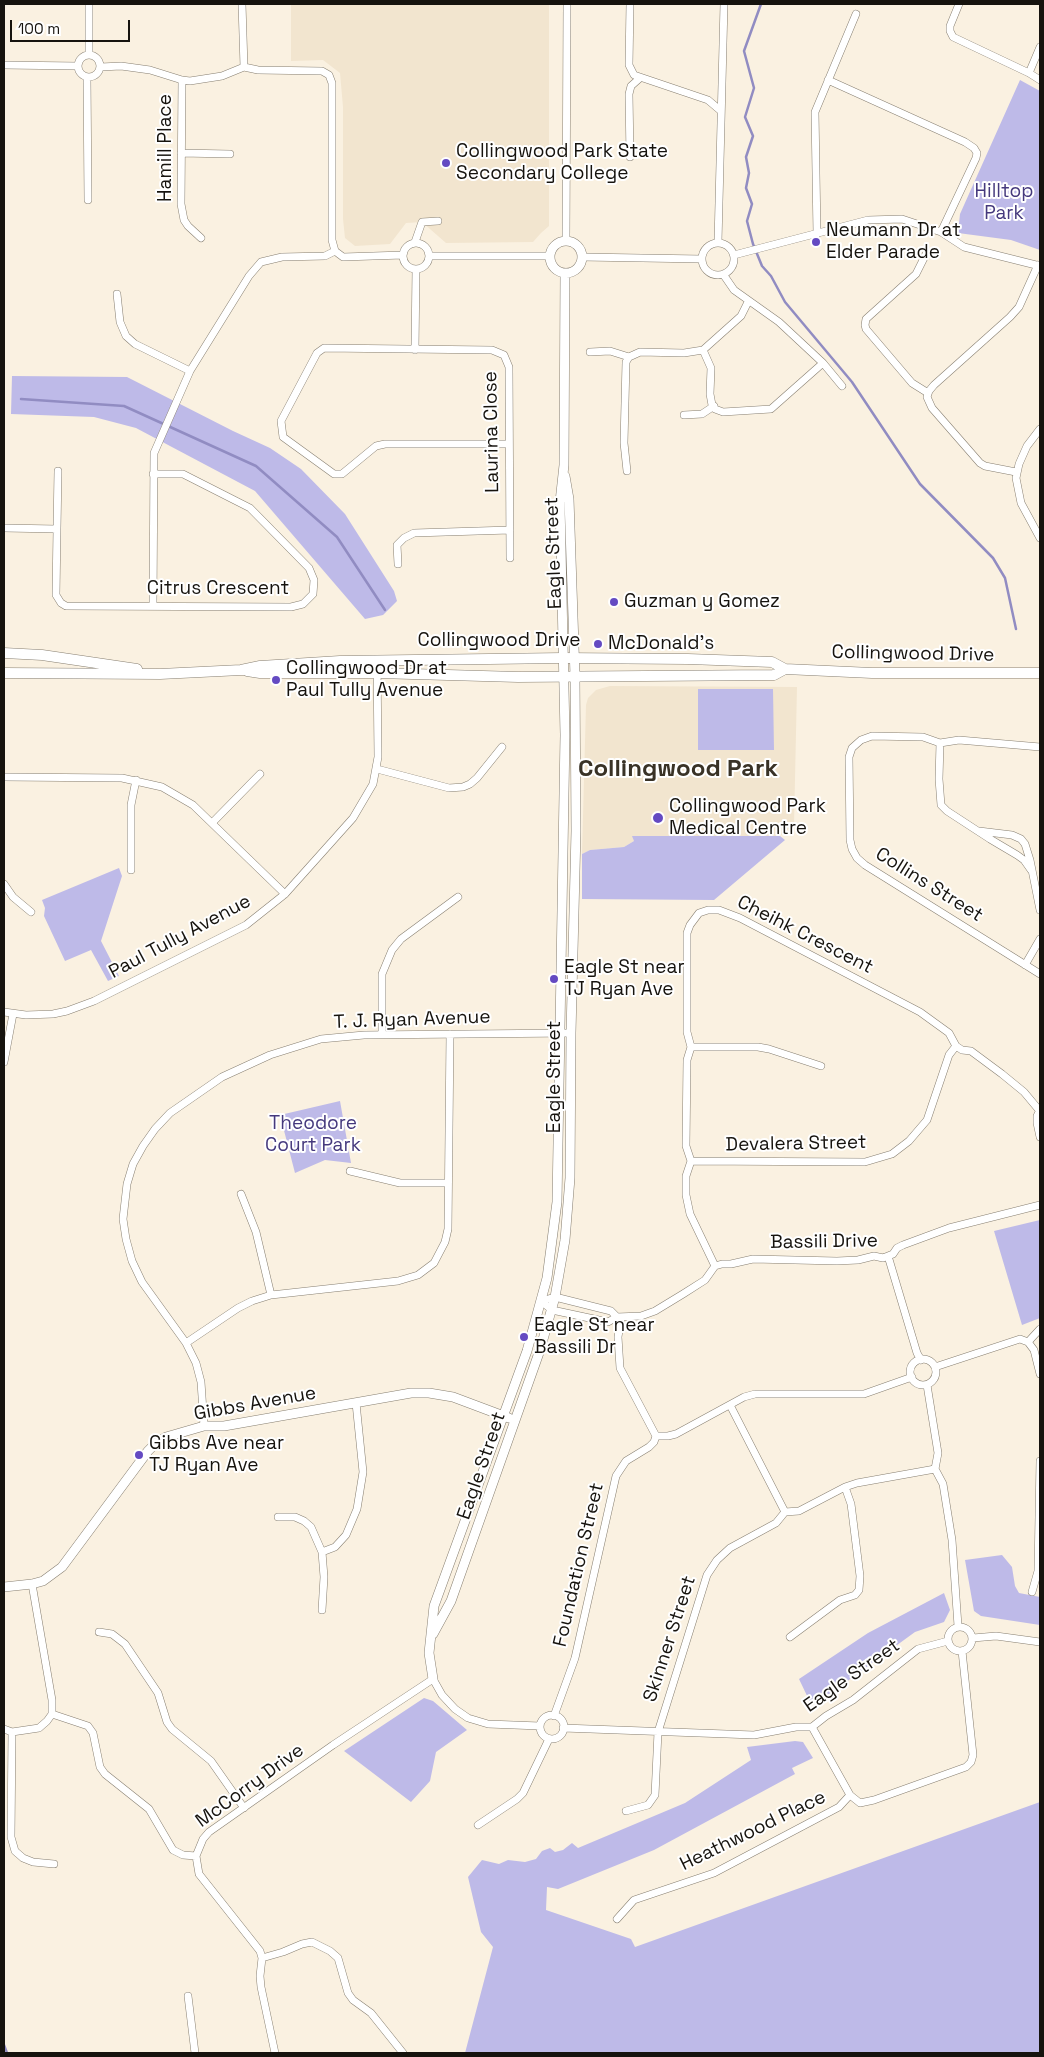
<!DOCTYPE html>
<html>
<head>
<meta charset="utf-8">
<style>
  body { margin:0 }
  #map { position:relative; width:1044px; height:2057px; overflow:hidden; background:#faf1e1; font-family:"Space Grotesk",sans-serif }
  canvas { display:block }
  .frame { position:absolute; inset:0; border:5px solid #16130e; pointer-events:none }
  .scale { position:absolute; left:10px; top:20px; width:120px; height:22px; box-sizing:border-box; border:2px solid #16130e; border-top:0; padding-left:6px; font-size:15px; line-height:18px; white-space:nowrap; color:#16130e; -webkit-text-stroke:4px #fff; paint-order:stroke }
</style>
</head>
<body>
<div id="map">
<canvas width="1044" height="2057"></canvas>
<div class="frame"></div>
<div class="scale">100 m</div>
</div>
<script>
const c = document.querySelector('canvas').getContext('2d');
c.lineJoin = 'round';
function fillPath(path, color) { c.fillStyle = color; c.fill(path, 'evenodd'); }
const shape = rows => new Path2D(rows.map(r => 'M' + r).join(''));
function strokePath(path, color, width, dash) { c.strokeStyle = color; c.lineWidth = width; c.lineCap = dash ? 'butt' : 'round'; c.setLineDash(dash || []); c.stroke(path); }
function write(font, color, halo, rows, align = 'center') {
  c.font = font + ' "Space Grotesk",sans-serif'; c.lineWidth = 4; c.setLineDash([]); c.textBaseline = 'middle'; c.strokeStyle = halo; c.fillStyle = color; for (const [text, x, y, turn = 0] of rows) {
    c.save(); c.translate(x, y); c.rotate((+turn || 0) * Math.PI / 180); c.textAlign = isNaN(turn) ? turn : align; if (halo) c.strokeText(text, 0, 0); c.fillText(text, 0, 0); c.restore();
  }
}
const built = shape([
  [291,4,549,4,549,226,541,233,533,242,446,243,422,222,406,223,390,244,355,246,345,238,343,219,343,107,340,73,323,60,291,61],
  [610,686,797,687,794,825,780,836,633,836,634,841,624,847,590,850,582,854,586,705,588,698,596,690]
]);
const green = shape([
  [1020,80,1040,91,1040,250,1011,240,958,233,960,214],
  [12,376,127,377,233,431,270,448,301,469,345,514,394,591,397,601,383,615,365,619,255,491,136,428,94,417,11,414],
  [698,689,773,689,774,750,698,750],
  [632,836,780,836,785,840,714,900,582,899,582,854,590,850,624,847,634,841],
  [119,868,122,876,101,941,119,976,108,981,91,950,65,961,44,916,45,908,42,900],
  [340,1101,351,1163,325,1160,295,1173,280,1115],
  [1040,1220,1040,1318,1022,1325,994,1231],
  [1002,1555,1012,1567,1015,1586,1019,1593,1040,1597,1040,1625,981,1616,974,1611,965,1560],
  [944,1593,950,1610,944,1622,915,1632,831,1693,810,1702,799,1679,868,1633],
  [424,1698,433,1701,467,1730,436,1752,430,1781,411,1802,344,1751],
  [795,1741,803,1742,813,1758,792,1768,795,1774,654,1850,558,1889,547,1887,546,1910,631,1939,635,1947,1040,1802,1040,2053,465,2053,493,1947,481,1932,468,1877,482,1860,499,1864,508,1860,525,1862,536,1859,542,1851,550,1848,555,1852,563,1850,572,1843,578,1848,685,1803,751,1760,747,1747]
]);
const stream = shape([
  [761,4,744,51,754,88,745,117,753,136,746,157,749,173,746,188,752,204,747,221,753,244,762,266,771,276,785,302,852,382,920,484,993,558,1005,578,1016,629],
  [21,399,124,406,256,466,337,537,385,610],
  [4,2045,7,2053]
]);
const minor = shape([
  [89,4,89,55],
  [242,4,244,67],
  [630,4,629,65,634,75,708,100,721,111],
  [959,4,950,26,950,31,953,37,1029,73,1040,80],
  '78 66a11 11 0 1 1 22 0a11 11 0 1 1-22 0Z',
  [4,65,78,66],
  [101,67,121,66,150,70,182,80,190,81,222,76,244,67,258,70,322,71,329,75,332,83,332,240,335,251,343,257,403,255],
  [1029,73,1040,47],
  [87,77,88,200],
  [182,80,181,204,184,220,188,226,201,238],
  [828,80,965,142,974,148,977,153,976,158,941,232],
  [181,153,230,154],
  [630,157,629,94,631,86,640,78],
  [817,234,815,112,856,14],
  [566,241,567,4],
  [415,242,422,222,438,221],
  [718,242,724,4],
  '403 256a13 13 0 1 1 26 0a13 13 0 1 1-26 0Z',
  '702 259a16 16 0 1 1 32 0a16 16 0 1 1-32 0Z',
  [926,254,916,274,866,319,865,325,866,329,912,383,928,393],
  [734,255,868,220,902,219,941,232,964,247,1040,266],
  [430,256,550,256],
  [582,257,702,259],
  [723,274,734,290,779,322,823,363,842,386],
  [117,294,120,322,126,336,135,344,190,371],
  [415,350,416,269],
  [703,350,711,368,710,394,712,405,715,409,723,412,771,409,823,363],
  [590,352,610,351,629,357],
  [684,415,702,414,714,406],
  [1040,429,1027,446,1019,464,1016,478,1021,503,1040,538],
  [509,444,385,444,376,446,342,474,334,474,283,437,281,421,317,353,324,348,492,350,504,355,509,367,510,558],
  [627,471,624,443,626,362,629,357,640,352,684,353,703,350,741,316,748,302],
  [1016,472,985,466,980,463,932,408,927,397,929,391,934,385,1010,317,1019,307,1038,265],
  [4,528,57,529,56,595,61,603,66,606,291,607,303,604,313,594,314,580,309,568,250,508,183,474,153,474],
  [57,529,58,471],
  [398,564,397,545,404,538,414,533,510,530],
  [153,606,154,453,190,371,249,276,261,262,282,257,325,256,335,251],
  [940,743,939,779,941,805,947,811,990,839,1017,855,1024,860,1031,870],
  [1040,747,959,740,940,743,923,737,872,736,861,740,852,748,849,757,850,840,852,849,857,858,865,865,1040,974],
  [377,769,449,788,463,787,470,784,477,778,502,747],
  [4,777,122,778,162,787,193,805,285,894],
  [212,823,260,774],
  [979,831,1012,835,1021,839,1025,844,1030,860,1040,910],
  [131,870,131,805,136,780],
  [4,884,13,897,31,912],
  [1025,965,1040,939],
  [4,1012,26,1015,53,1014,67,1011,94,1001,246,925,285,894,353,818,373,784,378,757,377,661],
  [382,1034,382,974,392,950,401,939,458,897],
  [691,1047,758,1047,769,1049,821,1066],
  [4,1062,13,1014],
  [1040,1110,1037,1116,1037,1123,1040,1137],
  [691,1161,865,1162,892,1154,909,1141,927,1120,949,1055,956,1046],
  [350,1171,400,1183,448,1183],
  [241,1194,256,1232,271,1295],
  [888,1256,917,1353,921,1360],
  [715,1266,690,1214,686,1195,686,1176,691,1161,686,1146,687,1060,691,1047,687,1032,687,933,690,925,699,913,708,910,719,910,740,918,920,1012,949,1033,956,1046,962,1050,971,1051,1002,1074,1024,1092,1039,1110],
  [541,1301,552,1310,608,1322,617,1317,641,1316,655,1311,683,1294,705,1280,715,1266,722,1264,731,1264,753,1259,837,1261,858,1260,874,1256,883,1258,893,1254,897,1248,903,1245,949,1228,1040,1205],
  [541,1301,555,1297,611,1311,617,1317],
  [621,1318,618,1337,620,1368,656,1436,668,1436,676,1434,744,1397,755,1394,864,1394,912,1377],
  [1028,1342,1040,1329],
  [186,1343,238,1308,252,1301,271,1295,398,1281,418,1275,434,1263,445,1242,448,1229,450,1034],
  '910 1372a13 13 0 1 1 26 0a13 13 0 1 1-26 0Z',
  [935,1367,1020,1339,1028,1342,1034,1350,1040,1374],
  [927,1385,938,1453,935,1469,943,1484,952,1540,958,1626],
  [730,1405,785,1512],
  [204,1426,201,1382,196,1363,186,1343,142,1282,132,1261,126,1239,123,1219,127,1184,133,1164,143,1146,155,1129,170,1113,222,1077,270,1055,321,1039,364,1035,571,1033],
  [278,1517,295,1517,304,1521,311,1527,322,1552,324,1577,322,1610],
  [322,1552,335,1547,346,1535,357,1509,363,1472,356,1403],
  [1032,1592,1038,1571,1040,1461],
  '948 1639a12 12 0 1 1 24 0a12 12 0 1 1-24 0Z',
  [99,1632,112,1634,125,1644,158,1693,167,1722,172,1729,211,1761,244,1808],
  [790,1637,840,1600,855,1595,859,1590,860,1576,851,1504,845,1487],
  [973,1638,996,1636,1040,1642],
  [52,1714,88,1726,93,1733,100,1767,105,1774,149,1809,173,1850,183,1855,196,1856],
  '540 1727a12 12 0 1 1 24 0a12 12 0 1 1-24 0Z',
  [554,1716,575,1658,616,1476,626,1461,649,1447,654,1442,656,1436],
  [812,1727,850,1795,860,1803,874,1800,966,1767,971,1762,973,1755,962,1651],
  [563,1728,754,1735,796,1727,812,1727,826,1716,853,1700,918,1649,948,1641],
  [4,1729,12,1732,39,1728,47,1721,52,1714,52,1700,32,1584],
  [12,1732,11,1837,15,1851,23,1858,33,1862,54,1864],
  [626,1811,648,1805,655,1795,658,1732,707,1575,717,1560,730,1548,776,1523,785,1512,799,1511,845,1487,857,1483,935,1469],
  [478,1825,517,1799,523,1793,549,1739],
  [617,1919,634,1900,714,1873,839,1807,850,1795],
  [262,1958,283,1952,302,1944,312,1942,330,1951,338,1958,348,1993,353,2000,371,2013,403,2053],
  [188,1996,195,2053],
  [275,2053,261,1987,260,1976,262,1958,260,1951,199,1874,196,1856,203,1839,209,1832,333,1745,433,1679,442,1695,455,1709,468,1718,488,1724,540,1726]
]);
const tertiary = shape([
  '550 257a16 16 0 1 1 32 0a16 16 0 1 1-32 0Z',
  [4,1587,32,1584,43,1581,62,1567,148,1451,156,1443,166,1437,204,1426,224,1426,411,1393,429,1393,453,1397,509,1418],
  [433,1634,451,1601,540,1350,555,1297,565,1240,570,1178,571,1033,576,831,575,676,569,499,565,476],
  [433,1679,429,1653,434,1606,527,1351,547,1278,557,1202,565,735,560,502,564,465,565,273]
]);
const secondary = shape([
  [4,653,42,655,137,669],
  [247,671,260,673,377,673,518,677,774,675,785,669],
  [4,673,160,674,241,670,260,666,340,661,563,658,688,659,772,662,785,669,872,673,1040,673]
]);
const markers = [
  [446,163,5,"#644ac2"],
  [816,242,5,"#644ac2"],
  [614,602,5,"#644ac2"],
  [598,644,5,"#644ac2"],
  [276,680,5,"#644ac2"],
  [658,818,6,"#644ac2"],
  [554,979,5,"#644ac2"],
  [524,1337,5,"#644ac2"],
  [139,1455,5,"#644ac2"]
];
const streetNames = [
  ["Hamill Place",166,148,-90],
  ["Laurina Close",492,432,-91],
  ["Eagle Street",554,553,-92],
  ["Citrus Crescent",218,589],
  ["Collingwood Drive",499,641],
  ["Collingwood Drive",913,654,1],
  ["Collins Street",929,885,32],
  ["Cheihk Crescent",805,935,27],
  ["Paul Tully Avenue",180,937,-28],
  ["T. J. Ryan Avenue",412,1020,-2],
  ["Eagle Street",555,1077,-90],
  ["Devalera Street",796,1144,-1],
  ["Bassili Drive",824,1242,-1],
  ["Gibbs Avenue",255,1404,-10],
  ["Eagle Street",482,1466,-71],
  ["Foundation Street",579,1565,-77],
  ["Skinner Street",670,1639,-72],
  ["Eagle Street",852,1676,-35],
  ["McCorry Drive",250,1786,-36],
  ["Heathwood Place",753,1831,-26]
];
const poiNames = [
  ["Collingwood Park State",456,152],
  ["Secondary College",456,174],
  ["Neumann Dr at",826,231],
  ["Elder Parade",826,253],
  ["Guzman y Gomez",624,602],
  ["McDonald's",608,644],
  ["Collingwood Dr at",286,669],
  ["Paul Tully Avenue",286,691],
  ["Collingwood Park",669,807],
  ["Medical Centre",669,829],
  ["Eagle St near",564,968],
  ["TJ Ryan Ave",564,990],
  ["Eagle St near",534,1326],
  ["Bassili Dr",534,1348],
  ["Gibbs Ave near",149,1444],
  ["TJ Ryan Ave",149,1466]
];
const parkNames = [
  ["Hilltop",1004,192],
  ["Park",1004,214],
  ["Theodore",313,1124],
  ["Court Park",313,1146]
];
const districtNames = [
  ["Collingwood Park",678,769]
];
fillPath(built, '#f2e5cf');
fillPath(green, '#bebae8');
strokePath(stream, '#918cc2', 2.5);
strokePath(minor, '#877f71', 8);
strokePath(tertiary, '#877f71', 10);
strokePath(secondary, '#877f71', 11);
strokePath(minor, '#fff', 7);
strokePath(tertiary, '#fff', 9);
strokePath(secondary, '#fff', 10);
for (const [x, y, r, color] of markers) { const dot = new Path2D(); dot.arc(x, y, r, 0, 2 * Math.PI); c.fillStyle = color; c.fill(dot); strokePath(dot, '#fff', 2); }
write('19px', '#16130e', '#fff', streetNames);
write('19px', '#16130e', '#fff', poiNames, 'left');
write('19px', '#45397d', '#fff', parkNames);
write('bold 24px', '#393226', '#fff', districtNames);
</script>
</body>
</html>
